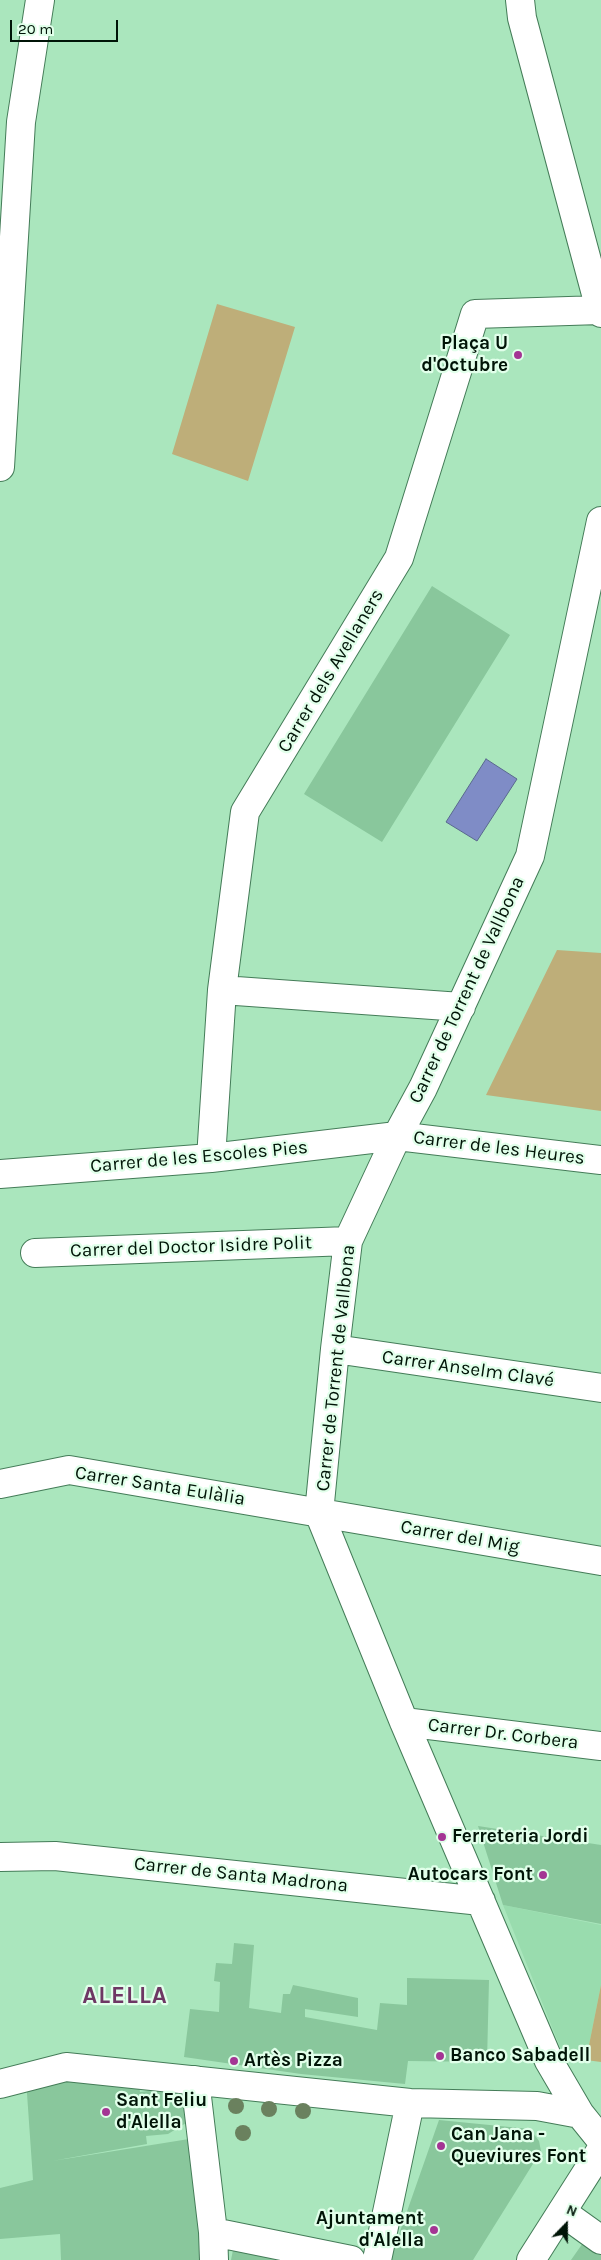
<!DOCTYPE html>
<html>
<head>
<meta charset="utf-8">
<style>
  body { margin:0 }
  #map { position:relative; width:601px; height:2260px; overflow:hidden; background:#aae6bd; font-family:Karla,sans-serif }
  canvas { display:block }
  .north { position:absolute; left:541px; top:2200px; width:50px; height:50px; -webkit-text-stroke:4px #e1ffea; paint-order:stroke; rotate:22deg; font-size:14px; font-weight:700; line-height:20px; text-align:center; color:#001407 }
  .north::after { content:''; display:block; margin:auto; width:18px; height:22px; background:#001407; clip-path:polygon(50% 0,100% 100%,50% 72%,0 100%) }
  .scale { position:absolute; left:10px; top:20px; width:108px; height:22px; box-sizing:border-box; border:2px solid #001407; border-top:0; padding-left:6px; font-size:15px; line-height:18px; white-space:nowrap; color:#001407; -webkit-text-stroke:4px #e1ffea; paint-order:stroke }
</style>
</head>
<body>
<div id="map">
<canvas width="601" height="2260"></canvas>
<div class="north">N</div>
<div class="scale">20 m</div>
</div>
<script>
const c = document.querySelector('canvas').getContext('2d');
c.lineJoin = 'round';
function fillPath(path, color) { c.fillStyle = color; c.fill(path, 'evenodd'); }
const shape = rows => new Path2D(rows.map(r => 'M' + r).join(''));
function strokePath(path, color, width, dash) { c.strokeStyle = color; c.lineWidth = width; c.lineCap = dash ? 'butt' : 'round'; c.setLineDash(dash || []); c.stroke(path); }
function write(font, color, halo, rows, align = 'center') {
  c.font = font + ' Karla,sans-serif'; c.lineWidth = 4.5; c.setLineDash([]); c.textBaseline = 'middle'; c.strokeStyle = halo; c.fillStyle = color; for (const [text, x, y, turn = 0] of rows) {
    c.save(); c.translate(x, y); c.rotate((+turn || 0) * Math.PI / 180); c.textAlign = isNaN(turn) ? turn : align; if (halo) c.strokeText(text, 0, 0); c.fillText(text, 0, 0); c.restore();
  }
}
const built = shape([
  [503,1905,601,1925,601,1985,586,2060,564,2057]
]);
const green = shape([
  [217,304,295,327,248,481,172,454],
  [557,950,601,953,601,1111,486,1095],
  [601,1985,601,2062,586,2060]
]);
const water = shape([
  [486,759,517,779,477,841,446,822,486,759]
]);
const building = shape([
  [432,586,510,635,382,842,304,794],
  [478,1826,601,1845,601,1924,503,1905],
  [234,1943,254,1945,249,2008,281,2013,283,1994,290,1994,293,1985,358,1998,358,2017,305,2009,305,2017,377,2030,380,2003,407,2005,407,1978,489,1980,487,2062,408,2061,405,2084,301,2074,184,2057,190,2009,219,2012,220,1982,214,1981,216,1963,232,1964],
  [138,2078,140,2092,157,2090,183,2100,186,2123,168,2134,146,2136,147,2144,52,2161,189,2139,205,2260,61,2260,60,2234,0,2239,0,2188,33,2180,26,2079],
  [439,2120,530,2129,539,2141,541,2151,473,2260,390,2260],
  [235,2240,331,2260,231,2260],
  [585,2240,601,2251,601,2260,571,2260]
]);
const street = shape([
  [520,0,522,18,601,313],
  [0,467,21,122,40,0],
  [601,521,530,856,423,1088,397,1136,348,1241,335,1349,319,1513,404,1722,549,2061,580,2114,601,2140],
  [222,990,461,1007],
  [211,1158,222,990,245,812,399,558,475,314,600,310],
  [0,1174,211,1158,397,1136,601,1160],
  [35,1253,348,1241],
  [335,1349,601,1388],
  [0,1484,69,1470,601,1561],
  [404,1722,601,1746],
  [0,1857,55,1856,481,1901],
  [195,2080,213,2232,214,2260],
  [0,2084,66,2067,410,2103,537,2106,580,2114],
  [562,2212,601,2240],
  [213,2232,351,2260],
  [377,2260,410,2103]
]);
const secondary = shape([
  [531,2260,601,2150]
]);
const trees = [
  [236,2106],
  [269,2109],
  [303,2111],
  [243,2133]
];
const markers = [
  [518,355,5,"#a43594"],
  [442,1837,5,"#a43594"],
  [543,1875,5,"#a43594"],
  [440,2056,5,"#a43594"],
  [234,2061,5,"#a43594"],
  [106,2112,5,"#a43594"],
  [441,2146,5,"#a43594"],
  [434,2230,5,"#a43594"]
];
const poiNames = [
  ["Plaça U",508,344,"right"],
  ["d'Octubre",508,366,"right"],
  ["Ferreteria Jordi",452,1837],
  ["Autocars Font",533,1875,"right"],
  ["Banco Sabadell",450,2056],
  ["Artès Pizza",244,2061],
  ["Sant Feliu",116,2101],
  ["d'Alella",116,2123],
  ["Can Jana -",451,2135],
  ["Queviures Font",451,2157],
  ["Ajuntament",424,2219,"right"],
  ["d'Alella",424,2241,"right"]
];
const streetNames = [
  ["Carrer dels Avellaners",331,671,-59],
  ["Carrer de Torrent de Vallbona",467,990,-65],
  ["Carrer de les Heures",499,1148,7],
  ["Carrer de les Escoles Pies",199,1157,-5],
  ["Carrer del Doctor Isidre Polit",191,1247,-2],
  ["Carrer de Torrent de Vallbona",336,1368,-84],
  ["Carrer Anselm Clavé",468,1369,8],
  ["Carrer Santa Eulàlia",160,1486,9],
  ["Carrer del Mig",460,1537,10],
  ["Carrer Dr. Corbera",503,1734,7],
  ["Carrer de Santa Madrona",241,1875,6]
];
const districtNames = [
  ["ALELLA",125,1996]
];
fillPath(built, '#99dcae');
fillPath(green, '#beae79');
fillPath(water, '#7f8cc6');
strokePath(water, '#59688d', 1);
fillPath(building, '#89c79c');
strokePath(street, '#447c58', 30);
strokePath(secondary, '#447c58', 30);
strokePath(street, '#fff', 28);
strokePath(secondary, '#fff', 28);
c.fillStyle = '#6a815e';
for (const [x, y] of trees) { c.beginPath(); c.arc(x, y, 8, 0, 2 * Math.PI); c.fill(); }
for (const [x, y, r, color] of markers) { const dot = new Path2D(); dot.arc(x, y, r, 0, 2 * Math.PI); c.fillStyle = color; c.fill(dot); strokePath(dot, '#e1ffea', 2); }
write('bold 19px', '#001407', '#e1ffea', poiNames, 'left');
write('19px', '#001407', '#e1ffea', streetNames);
c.letterSpacing = '1px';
write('bold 24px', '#6e3764', '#e1ffea', districtNames);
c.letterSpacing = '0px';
</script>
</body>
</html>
